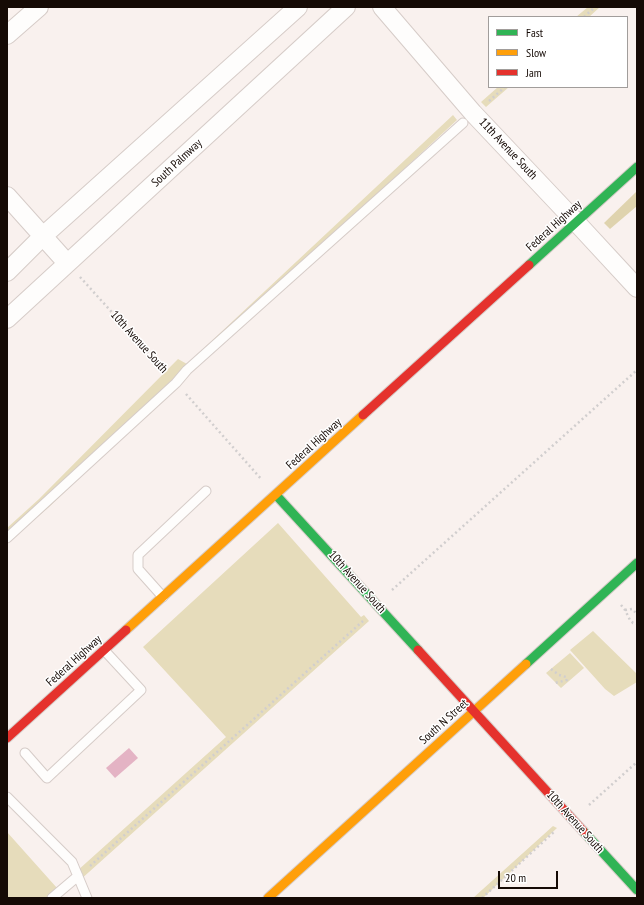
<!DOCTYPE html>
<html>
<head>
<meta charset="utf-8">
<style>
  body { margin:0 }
  #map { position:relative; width:644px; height:905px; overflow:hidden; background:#f9f1ee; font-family:"PT Sans Narrow",sans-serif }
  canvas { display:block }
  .frame { position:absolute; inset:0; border:8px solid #150a05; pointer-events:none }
  .legend { position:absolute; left:488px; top:16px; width:140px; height:72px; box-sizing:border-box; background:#fff; border:1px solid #a19d9b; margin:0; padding:5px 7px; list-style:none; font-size:12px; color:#150a05 }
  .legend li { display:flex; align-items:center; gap:8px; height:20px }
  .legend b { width:20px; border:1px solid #a19d9b }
  .scale { position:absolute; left:498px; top:871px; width:60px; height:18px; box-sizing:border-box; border:2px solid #150a05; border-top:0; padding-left:5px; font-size:12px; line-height:14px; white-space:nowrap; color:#150a05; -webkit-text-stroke:3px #fff; paint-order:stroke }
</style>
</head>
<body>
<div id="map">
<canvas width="644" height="905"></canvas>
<div class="frame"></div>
<ul class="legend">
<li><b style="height:5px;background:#30b455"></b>Fast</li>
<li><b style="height:5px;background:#ff9f0a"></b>Slow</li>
<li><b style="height:5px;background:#e5322d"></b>Jam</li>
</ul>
<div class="scale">20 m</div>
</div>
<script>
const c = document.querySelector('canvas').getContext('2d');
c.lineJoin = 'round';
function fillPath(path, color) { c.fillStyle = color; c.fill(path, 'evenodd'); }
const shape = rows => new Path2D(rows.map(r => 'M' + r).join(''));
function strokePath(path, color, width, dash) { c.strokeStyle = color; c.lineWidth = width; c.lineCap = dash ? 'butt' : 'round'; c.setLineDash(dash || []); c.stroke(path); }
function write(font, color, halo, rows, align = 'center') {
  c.font = font + ' "PT Sans Narrow",sans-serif'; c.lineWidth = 3; c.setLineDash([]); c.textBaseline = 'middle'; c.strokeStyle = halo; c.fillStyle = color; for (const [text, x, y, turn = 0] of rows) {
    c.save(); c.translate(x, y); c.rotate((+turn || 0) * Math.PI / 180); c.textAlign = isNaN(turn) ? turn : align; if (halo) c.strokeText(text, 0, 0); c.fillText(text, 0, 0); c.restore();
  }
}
const green = shape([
  [588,7,600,7,589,17,576,17],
  [498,87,509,87,486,107,481,102],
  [453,115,457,120,270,293,267,292,270,295,174,388,49,507,7,543,7,528,39,499,178,359,187,364],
  [278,523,361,617,364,615,369,621,60,898,47,898,226,737,143,647],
  [593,631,637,674,637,682,614,696,605,689,570,650],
  [570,653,584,668,561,688,546,673],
  [553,826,557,828,483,898,473,898],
  [7,832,57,888,46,898,7,898]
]);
const forest = shape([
  [637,191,637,206,610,229,604,223]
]);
const water = shape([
  [129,748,138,758,115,778,106,768]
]);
const path = shape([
  [584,17,595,7],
  [489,101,505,87],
  [80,277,166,372],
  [186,394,262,480],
  [392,590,637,370],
  [621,605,625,610,630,620,633,623,637,624],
  [625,610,632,609,637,614],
  [551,669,559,675,566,677,567,680,555,683],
  [589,805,637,762],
  [90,866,363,621],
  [482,898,555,831]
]);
const lane = shape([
  [7,538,176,383,187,370,463,123],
  [163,597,138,569,138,555,206,491],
  [25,753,47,778,141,690,104,650],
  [7,797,72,862,87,898],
  [52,898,78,876]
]);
const street = shape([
  [382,7,473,113,576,222,637,288],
  [7,35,39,7],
  [7,196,67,263],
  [7,272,43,236,298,7],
  [7,319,346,7]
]);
const fast = shape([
  [529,265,637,167],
  [276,495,418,650],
  [526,664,637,563],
  [583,831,637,890]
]);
const slow = shape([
  [126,630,363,415],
  [268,898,526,664]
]);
const jam = shape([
  [363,415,529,265],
  [418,650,583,831],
  [7,738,126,630]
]);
const streetNames = [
  ["11th Avenue South",508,149,47],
  ["South Palmway",177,163,-43],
  ["Federal Highway",554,226,-42],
  ["10th Avenue South",139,342,48],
  ["Federal Highway",314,444,-42],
  ["10th Avenue South",357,582,48],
  ["Federal Highway",74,661,-42],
  ["South N Street",444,722,-42],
  ["10th Avenue South",575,822,48]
];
fillPath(green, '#e6dcbb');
fillPath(forest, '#dfd3ae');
fillPath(water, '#e4b3c4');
strokePath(lane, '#d6ccc8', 11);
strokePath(street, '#d6ccc8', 20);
strokePath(fast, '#d6ccc8', 11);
strokePath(slow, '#d6ccc8', 11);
strokePath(jam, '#d6ccc8', 11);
strokePath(path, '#d1cece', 2.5, [2, 3]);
strokePath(lane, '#fefdfc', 9);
strokePath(street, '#fefdfc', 18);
strokePath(fast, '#30b455', 9);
strokePath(slow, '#ff9f0a', 9);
strokePath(jam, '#e5322d', 9);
write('12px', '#150a05', '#fff', streetNames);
</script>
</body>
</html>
